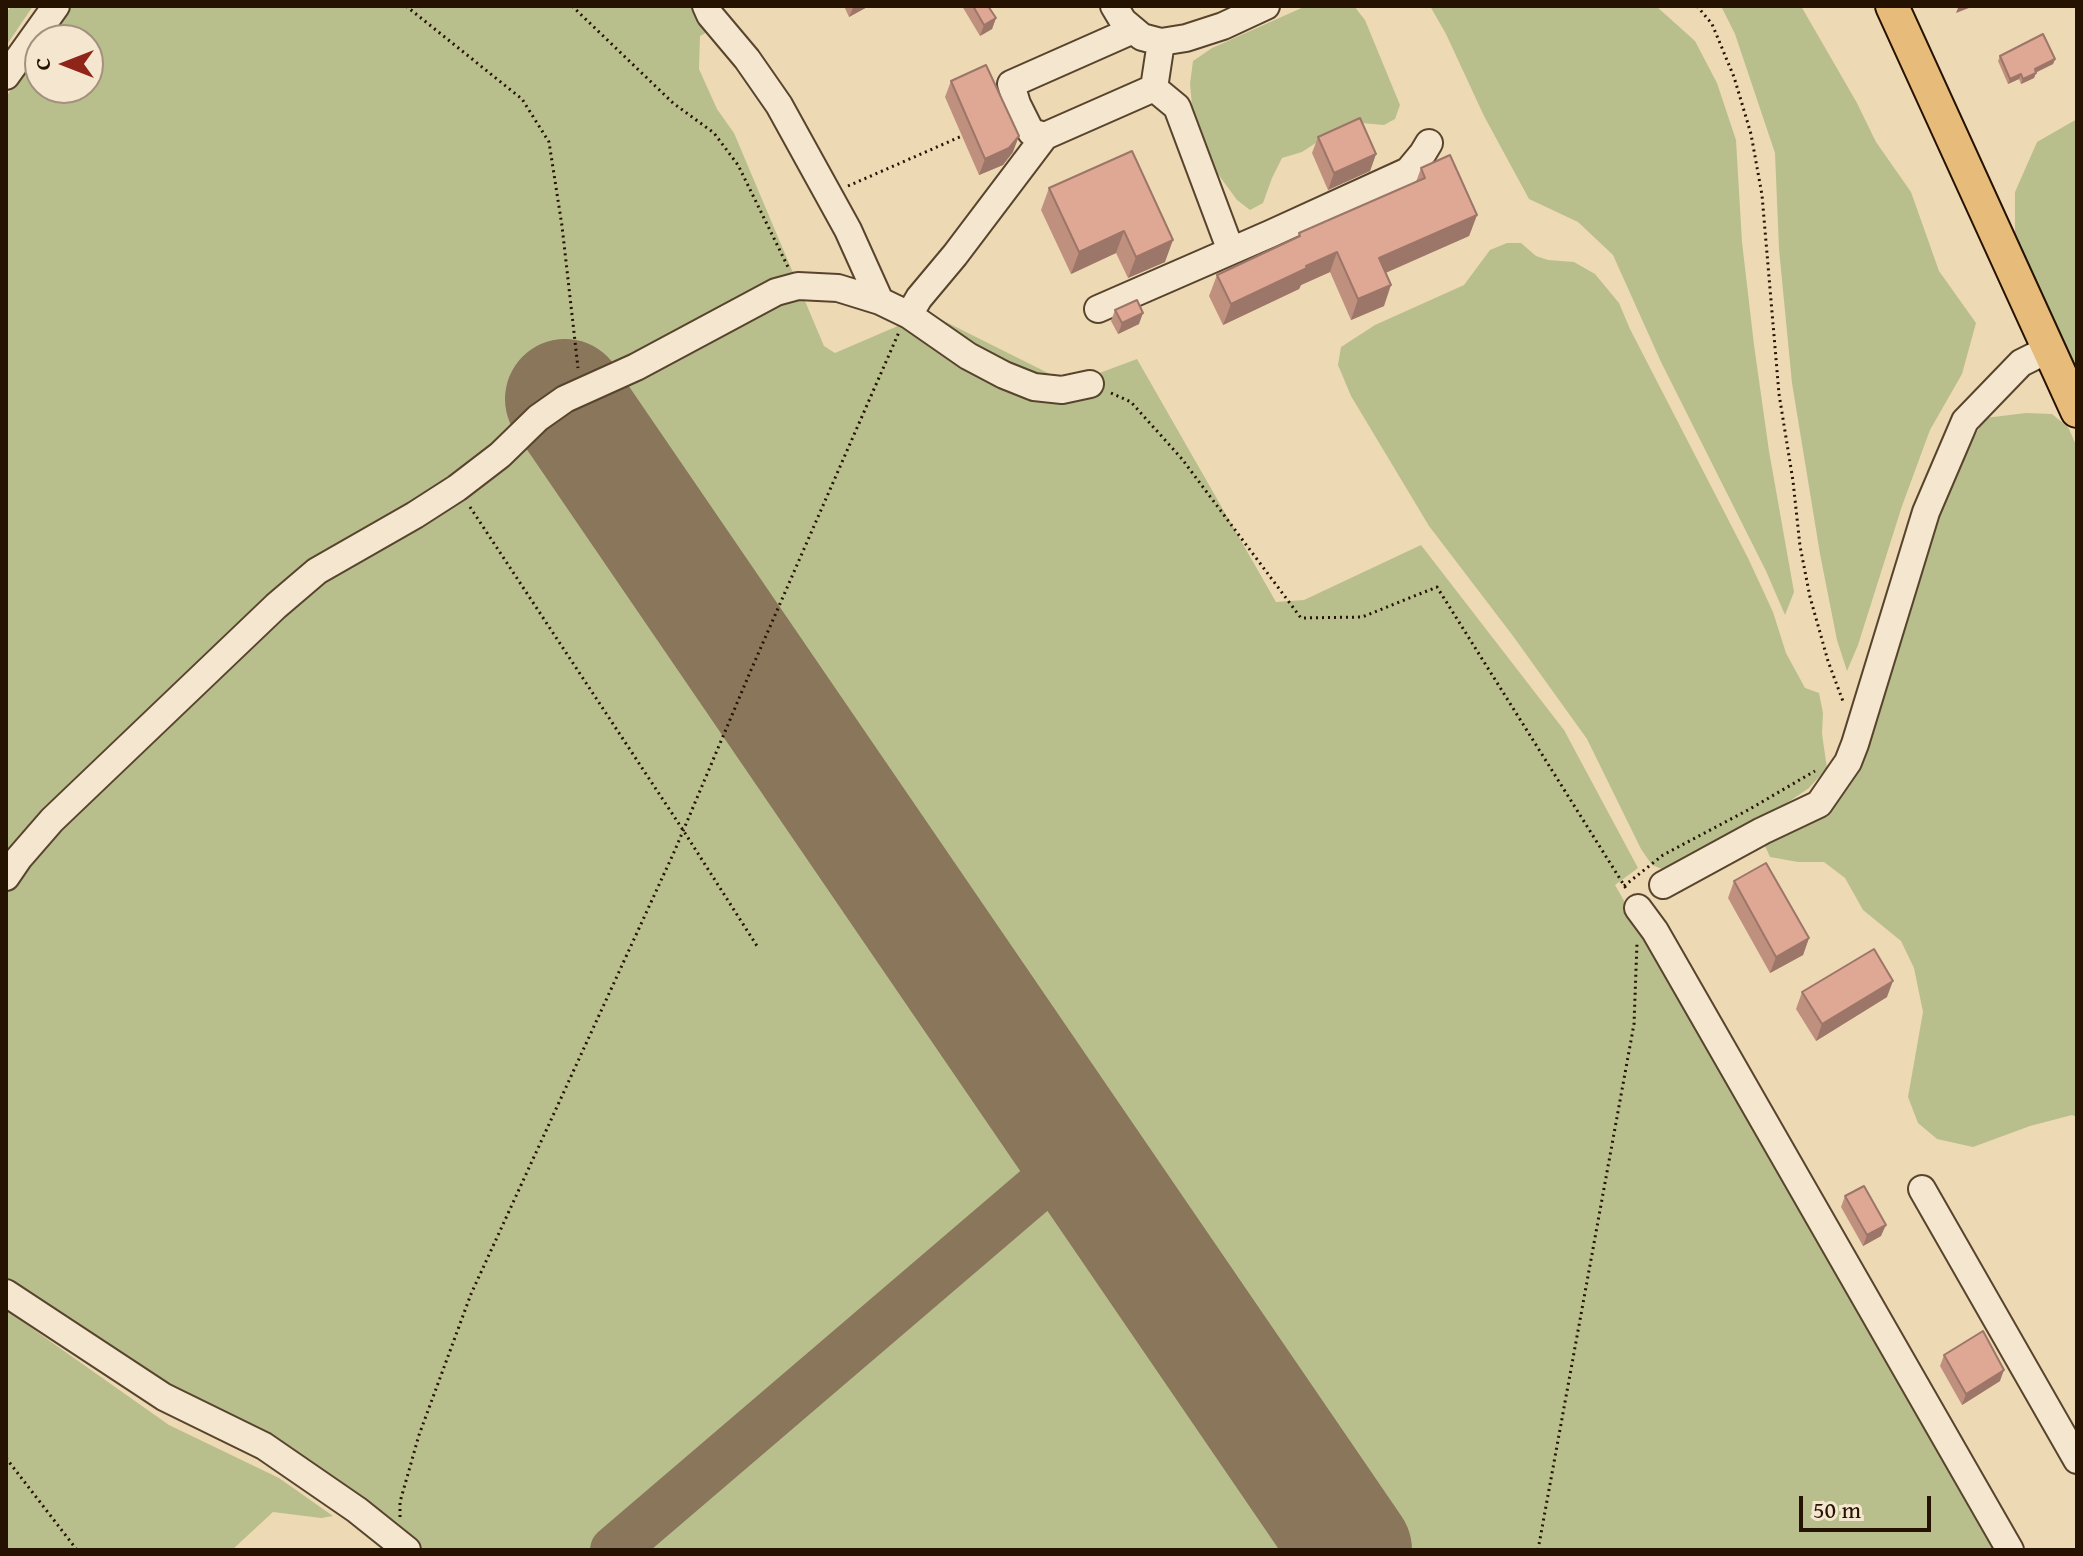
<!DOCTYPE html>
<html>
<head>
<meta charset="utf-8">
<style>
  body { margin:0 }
  #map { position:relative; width:2083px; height:1556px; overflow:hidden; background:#eed9b5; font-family:"Gentium Book Plus",serif }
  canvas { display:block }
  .frame { position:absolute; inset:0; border:8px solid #261200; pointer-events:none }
  .north { position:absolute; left:24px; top:24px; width:80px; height:80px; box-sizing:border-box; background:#f4e6cf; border:2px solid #a2917c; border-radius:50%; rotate:270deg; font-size:22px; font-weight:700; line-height:32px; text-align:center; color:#261200 }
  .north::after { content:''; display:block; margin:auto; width:28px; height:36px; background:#8f2418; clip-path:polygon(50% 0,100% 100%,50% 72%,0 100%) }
  .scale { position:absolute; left:1799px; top:1496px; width:132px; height:36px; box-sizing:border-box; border:4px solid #261200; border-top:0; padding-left:10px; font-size:24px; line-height:28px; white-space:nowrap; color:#261200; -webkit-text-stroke:6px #f4e6cf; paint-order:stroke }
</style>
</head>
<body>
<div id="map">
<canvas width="2083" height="1556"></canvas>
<div class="frame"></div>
<div class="north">С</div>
<div class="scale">50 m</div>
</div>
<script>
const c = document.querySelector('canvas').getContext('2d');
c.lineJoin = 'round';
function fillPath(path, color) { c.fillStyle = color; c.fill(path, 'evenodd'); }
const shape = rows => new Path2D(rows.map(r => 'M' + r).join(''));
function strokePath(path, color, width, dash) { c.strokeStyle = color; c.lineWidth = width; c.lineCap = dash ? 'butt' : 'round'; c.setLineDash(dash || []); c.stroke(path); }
const green = shape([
  [11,6,33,6,6,46,6,13],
  [70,6,704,6,713,29,700,36,699,69,717,109,734,133,824,346,835,353,928,313,1070,384,1137,359,1276,602,1304,600,1421,545,1564,730,1638,868,1615,885,1997,1550,422,1550,391,1523,6,1284,6,97,40,49,40,88,88,88,88,40,46,40],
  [1306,6,1354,6,1365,20,1400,105,1395,119,1384,125,1361,123,1322,139,1302,152,1282,158,1272,178,1263,203,1250,210,1237,200,1215,170,1193,115,1190,84,1193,61,1212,48],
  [1430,6,1656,6,1695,41,1717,83,1736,140,1742,242,1754,345,1769,451,1794,592,1785,615,1766,571,1661,362,1613,255,1578,222,1529,199,1484,116,1446,34],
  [1721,6,1801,6,1857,103,1876,142,1911,192,1939,271,1976,323,1962,374,1930,430,1902,506,1858,645,1847,671,1837,640,1820,554,1792,383,1779,249,1775,153,1735,34],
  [2077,119,2077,375,2015,239,2015,192,2037,142],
  [1507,243,1521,243,1536,256,1548,260,1574,262,1595,274,1619,303,1630,329,1748,558,1773,612,1786,653,1805,688,1819,693,1823,713,1822,734,1827,768,1809,788,1781,807,1662,869,1652,865,1641,849,1587,739,1513,636,1429,526,1351,396,1338,365,1341,347,1375,325,1464,285,1490,250],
  [2026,413,2052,414,2068,427,2077,447,2077,1117,2072,1115,2030,1126,1973,1147,1937,1139,1918,1123,1908,1097,1923,1012,1914,968,1901,941,1863,910,1845,878,1824,862,1798,862,1770,857,1765,846,1770,837,1823,813,1842,796,1862,767,1881,691,1911,593,1956,469,1985,418],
  [6,1310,169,1425,279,1478,333,1516,321,1518,273,1512,232,1550,6,1550]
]);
const taxiway = shape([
  [614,1550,1049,1178,1092,1169]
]);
const runway = shape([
  [565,399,1352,1550]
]);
const path = shape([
  [406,6,522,99,549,142,562,226,578,368],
  [572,6,673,103,714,133,738,165,788,267],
  [1697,6,1712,24,1734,77,1751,134,1762,195,1779,394,1793,481,1800,546,1810,597,1828,661,1844,704],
  [848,186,962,136],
  [1111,393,1131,402,1182,459,1301,618,1362,617,1437,587,1627,890],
  [470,507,683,830,757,946],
  [1624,886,1663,855,1748,810,1815,771],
  [6,1458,77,1550],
  [400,1517,400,1502,419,1435,471,1294,675,850,751,670,899,332],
  [1538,1550,1634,1024,1637,943]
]);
const minor = shape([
  [706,6,710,15,747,59,779,105,848,230,880,301],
  [1114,6,1123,21,1142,37,1161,42,1186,38,1223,26,1266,6],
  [1133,30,1011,84,1017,104,1031,132,1045,136,1154,88,1161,42],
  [6,76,56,6],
  [1154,88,1177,107,1231,251],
  [1098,309,1270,234,1408,171,1423,153,1429,143],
  [909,315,919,298,955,255,1045,136],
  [6,877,19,858,52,820,276,606,317,571,415,515,457,488,500,455,538,418,565,399,636,367,776,292,798,286,838,288,880,301,909,315,968,356,1004,375,1034,387,1062,390,1090,384],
  [1663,885,1762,831,1819,804,1848,762,1855,744,1926,512,1965,421,2021,363,2049,349],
  [1638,908,1655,931,2010,1550],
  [1922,1189,2077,1460],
  [6,1293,164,1397,264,1446,357,1510,407,1550]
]);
const major = shape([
  [1892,6,2077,411]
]);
const wall = shape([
  [844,6,869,6,849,17],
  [962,6,988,6,996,18,992,29,980,36],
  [2000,56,2055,59,2053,64,2036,72,2034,78,2021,84,2019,79,2008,84,1998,61],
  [951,81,1013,152,1003,165,979,175,945,97],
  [1318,137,1376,154,1370,171,1328,190,1312,153],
  [1132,151,1165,262,1128,278,1116,253,1071,274,1041,210,1049,188],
  [1421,168,1477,215,1469,236,1386,272,1384,306,1351,320,1330,272,1301,285,1299,289,1223,325,1209,296,1217,275,1297,238,1299,233,1416,182],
  [1115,310,1139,324,1118,334,1111,321],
  [1734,881,1809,938,1803,955,1770,973,1728,898],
  [1802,992,1887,997,1816,1041,1796,1009],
  [1845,1196,1881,1236,1863,1246,1841,1207],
  [1944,1355,2000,1381,1962,1405,1940,1366]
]);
const shadedWall = shape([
  [854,6,869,6,849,17],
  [1962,6,1974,6,1956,13,1958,8],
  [996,18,992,29,980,36,984,25],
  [2055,59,2053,64,2033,74,2035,69],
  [2036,73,2034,78,2021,84,2023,79],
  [2021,74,2019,79,2008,84,2010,79],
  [1019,136,1013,152,1003,165,979,175,985,159],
  [1376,154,1370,171,1328,190,1334,173],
  [1477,215,1469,236,1372,279,1379,258],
  [1124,231,1116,253,1071,274,1079,252],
  [1173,240,1165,262,1128,278,1136,257],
  [1337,252,1330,272,1301,285,1299,289,1223,325,1231,304,1306,266],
  [1391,285,1384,306,1351,320,1358,299],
  [1143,313,1139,324,1118,334,1122,323],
  [1809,938,1803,955,1770,973,1776,957],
  [1893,981,1887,997,1816,1041,1822,1024],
  [1886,1225,1881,1236,1863,1246,1867,1235],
  [2004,1370,2000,1381,1962,1405,1966,1394]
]);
const building = shape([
  [973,6,988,6,996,18,984,25,973,6],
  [2043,34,2055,59,2035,69,2036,73,2023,79,2021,74,2010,79,2000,56,2043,34],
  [986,65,1019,136,1009,148,985,159,951,81,986,65],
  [1360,118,1376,154,1334,173,1318,137,1360,118],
  [1132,151,1173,240,1136,257,1124,231,1079,252,1049,188,1132,151],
  [1450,155,1477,215,1379,258,1391,285,1358,299,1337,252,1306,266,1307,268,1231,304,1217,275,1300,236,1299,233,1425,178,1421,168,1450,155],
  [1137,300,1143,313,1122,323,1115,310,1137,300],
  [1766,863,1809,938,1776,957,1734,881,1766,863],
  [1874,949,1893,981,1822,1024,1802,992,1874,949],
  [1864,1186,1886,1225,1867,1235,1845,1196,1864,1186],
  [1983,1331,2004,1370,1966,1394,1944,1355,1983,1331]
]);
fillPath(green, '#b8bf8d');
strokePath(taxiway, '#8a765a', 48);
strokePath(runway, '#8a765a', 120);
strokePath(minor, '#58442d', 30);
strokePath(major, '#261200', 36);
strokePath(path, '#261200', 3, [2, 4]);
strokePath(minor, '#f4e6cf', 26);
strokePath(major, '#e7bc7a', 32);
fillPath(wall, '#c0907f');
fillPath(shadedWall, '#9c7668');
fillPath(building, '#dfa894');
strokePath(building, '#9c7668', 2);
</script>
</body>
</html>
